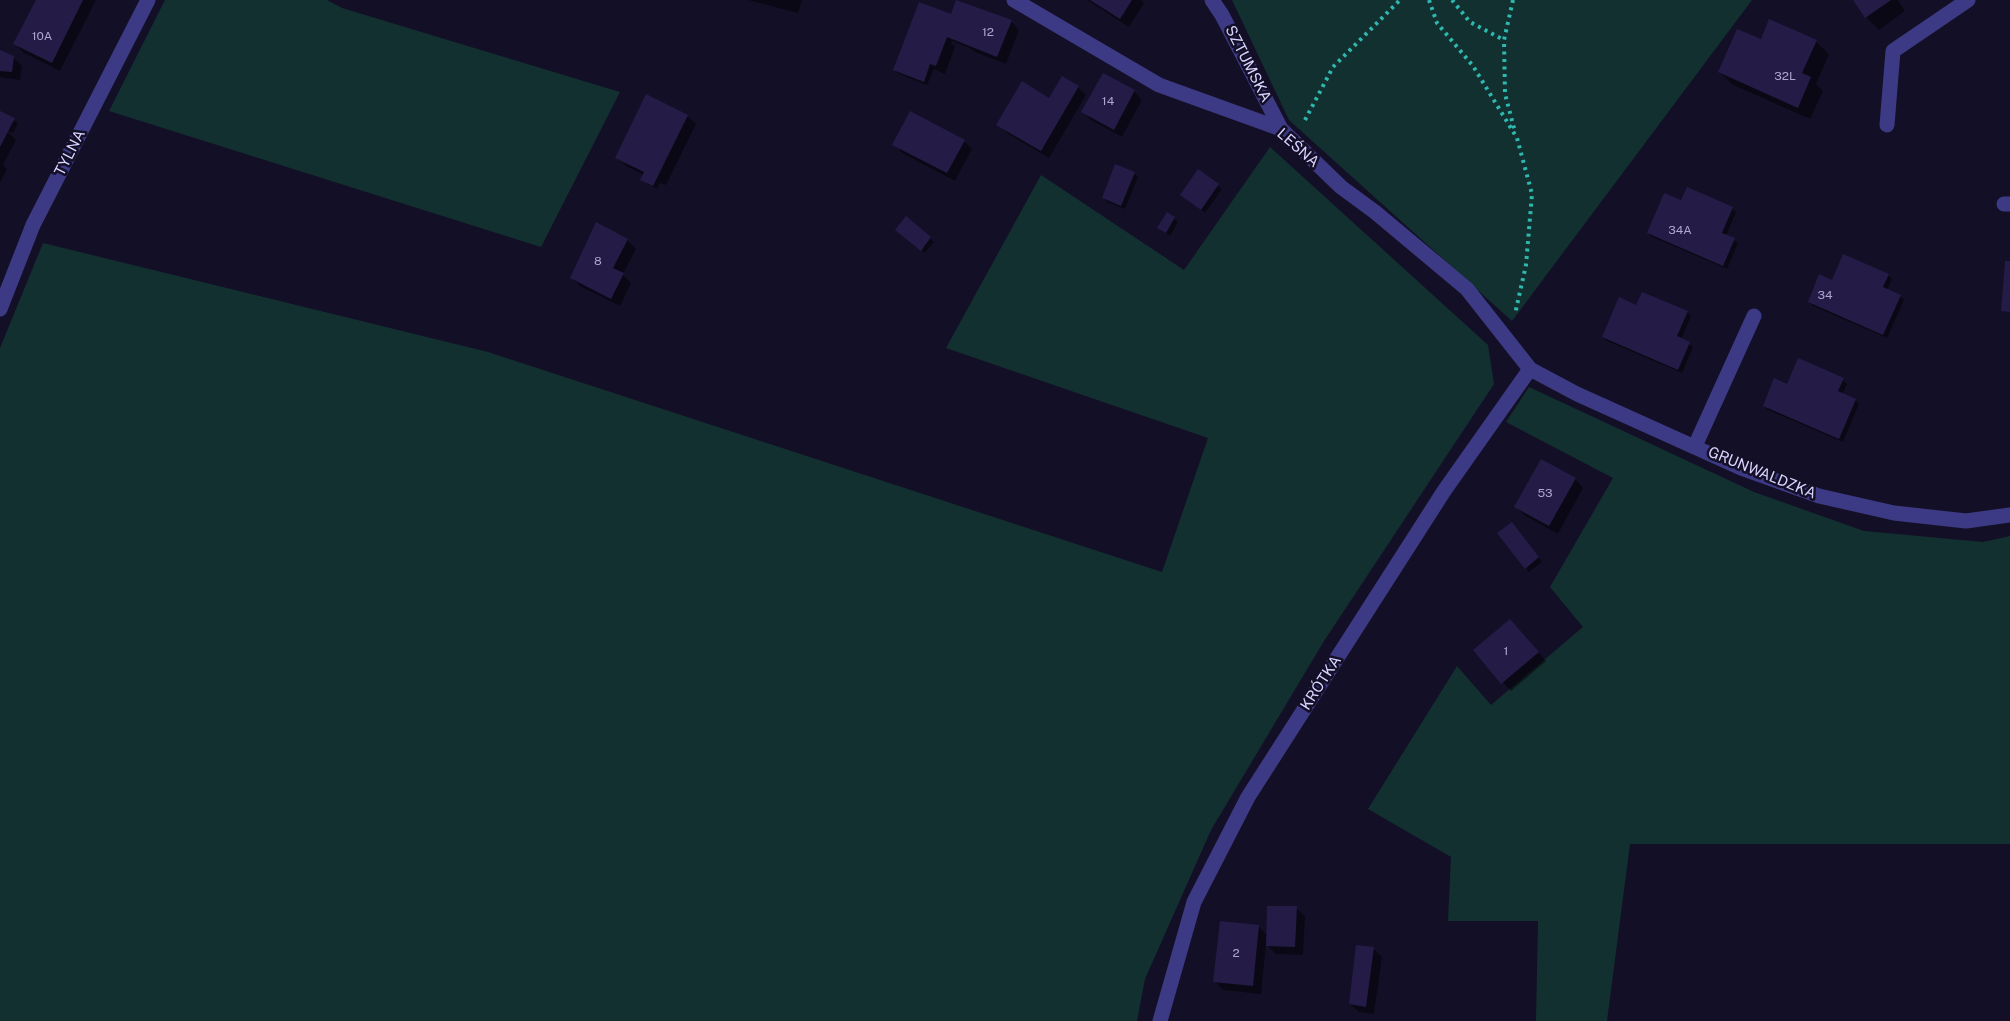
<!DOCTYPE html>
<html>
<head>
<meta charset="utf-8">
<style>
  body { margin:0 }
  canvas { display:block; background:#130f26 }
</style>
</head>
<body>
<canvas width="2010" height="1021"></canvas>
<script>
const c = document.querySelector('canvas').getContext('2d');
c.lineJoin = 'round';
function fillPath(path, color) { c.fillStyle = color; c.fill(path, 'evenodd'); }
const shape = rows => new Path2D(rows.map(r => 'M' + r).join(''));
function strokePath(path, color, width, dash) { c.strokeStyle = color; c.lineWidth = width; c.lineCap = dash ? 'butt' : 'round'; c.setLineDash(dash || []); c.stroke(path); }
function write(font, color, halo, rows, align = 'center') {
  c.font = font + ' "Public Sans",sans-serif'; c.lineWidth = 5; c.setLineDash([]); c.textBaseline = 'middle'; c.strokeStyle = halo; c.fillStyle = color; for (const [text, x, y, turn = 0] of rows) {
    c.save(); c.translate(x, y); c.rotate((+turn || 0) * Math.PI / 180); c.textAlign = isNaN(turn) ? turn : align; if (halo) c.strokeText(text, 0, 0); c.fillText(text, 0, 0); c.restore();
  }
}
const green = shape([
  [165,0,327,0,342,8,620,92,541,247,109,111],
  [1232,0,1752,0,1512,321,1289,120],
  [1270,147,1488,345,1494,384,1324,641,1211,830,1145,979,1137,1021,0,1021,0,348,43,243,488,352,1162,572,1208,438,946,348,1041,175,1184,270],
  [1529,387,1754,492,1864,531,1983,542,2010,536,2010,844,1630,844,1607,1021,1536,1021,1538,921,1448,921,1451,857,1368,809,1457,666,1491,705,1583,627,1550,587,1613,478,1506,422]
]);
const shadow = shape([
  [37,0,96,0,60,71,24,53,15,44],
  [748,0,802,0,798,13],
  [1087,0,1141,0,1144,3,1129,27],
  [1855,0,1898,0,1905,11,1879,30,1866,17],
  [952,16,1011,21,1019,30,1006,64,975,52,970,48,952,41,951,43,955,47,945,74,934,69,927,85,899,74,895,70],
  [1770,21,1816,42,1829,54,1816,84,1823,91,1810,119,1733,85,1720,72,1761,41],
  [0,51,13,57,22,66,20,80,0,77],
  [1078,87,1086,95,1049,158,1007,133,998,125],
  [1134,91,1142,100,1122,137,1091,120,1083,112],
  [0,112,18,123,13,133,7,131,16,140,3,165,7,169,0,183],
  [687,116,696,124,666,185,660,183,657,189,646,183,642,179,644,175,626,166,617,157],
  [964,141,972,149,955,181,902,153,894,144],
  [1199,171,1222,189,1205,213,1181,195],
  [1134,173,1138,177,1125,209,1107,202,1103,198],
  [1682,202,1732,209,1736,212,1726,236,1738,243,1727,269,1652,237,1648,233],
  [1168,214,1178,222,1170,236,1159,227],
  [906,218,934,242,925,253,901,234],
  [627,240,636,249,623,274,631,283,620,306,580,286,572,278],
  [1888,275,1892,279,1887,290,1900,296,1904,300,1887,338,1813,306,1809,302,1833,282],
  [1637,307,1687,312,1691,316,1681,340,1693,347,1682,373,1607,341,1603,337],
  [1843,380,1847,384,1842,395,1855,400,1859,404,1843,442,1768,410,1764,406,1788,386],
  [1575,479,1583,488,1558,534,1524,515,1516,507],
  [1516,527,1542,562,1529,572,1526,568],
  [1519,629,1546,661,1511,691,1475,651],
  [1296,908,1305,916,1303,955,1276,954,1266,944,1261,994,1223,990,1215,981,1259,927,1268,936],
  [1374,949,1382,957,1374,1014,1359,1012,1350,1004]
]);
const building = shape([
  [36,0,83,0,52,63,13,44],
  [956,0,1012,20,997,57,947,37,936,66,930,64,924,82,893,70,919,2,951,14],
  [1090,0,1132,0,1120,19],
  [1853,0,1891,0,1865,18],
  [1769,19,1817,40,1802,73,1811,77,1798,108,1718,72,1737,29,1761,39],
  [0,50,14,56,12,72,0,71],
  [1103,73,1135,90,1114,130,1081,112],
  [1062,76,1079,86,1041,151,996,125,1022,81,1049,98],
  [646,94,688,115,653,186,640,180,644,172,615,158],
  [0,111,15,118,0,147],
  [910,111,965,140,947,173,892,145],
  [1115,164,1135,172,1121,206,1102,198],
  [1198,169,1219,184,1201,210,1180,195],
  [1687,187,1733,207,1722,233,1735,238,1723,266,1647,233,1664,193,1681,200],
  [1167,212,1175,217,1166,233,1157,228],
  [906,216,931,237,921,251,895,230],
  [596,222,628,239,613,268,624,273,611,299,570,278],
  [1843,254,1889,274,1883,287,1901,295,1883,335,1808,302,1819,274,1832,280],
  [2005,261,2010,261,2010,312,2001,311],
  [1642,292,1688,311,1677,336,1690,342,1678,370,1602,337,1619,297,1636,305],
  [1798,358,1844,378,1838,391,1856,399,1839,439,1763,406,1774,378,1787,384],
  [1541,459,1576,478,1549,526,1514,507],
  [1512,522,1539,557,1525,569,1497,533],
  [1510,619,1539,652,1501,684,1473,650],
  [1267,906,1297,906,1295,947,1266,946],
  [1220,921,1259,925,1253,986,1213,982],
  [1356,945,1374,947,1366,1007,1349,1004]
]);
const path = shape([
  [1429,0,1437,23,1473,66,1517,138,1532,194,1526,265,1515,314],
  [1452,0,1470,22,1504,40],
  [1513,0,1504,40,1505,94,1515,132],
  [1305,120,1333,67,1400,0]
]);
const minor = shape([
  [1014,0,1159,85,1281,129,1341,187,1375,212,1467,289,1530,369,1577,394,1741,468,1819,496,1894,513,1966,521,2010,515],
  [1212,0,1222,15,1281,129],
  [1887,125,1893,51,1968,0],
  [2004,204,2010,204],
  [0,309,33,225,148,0],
  [1695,446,1754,316],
  [1160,1021,1194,902,1248,797,1444,491,1530,369]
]);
const numberNames = [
  ["12",988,32],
  ["10A",42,36],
  ["32L",1785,76],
  ["14",1108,101],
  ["34A",1680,230],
  ["8",598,261],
  ["34",1825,295],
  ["53",1545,493],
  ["1",1506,651],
  ["2",1236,953]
];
const streetNames = [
  ["SZTUMSKA",1248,64,63],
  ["LEŚNA",1298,148,41],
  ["TYLNA",70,153,-63],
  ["GRUNWALDZKA",1762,473,22],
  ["KRÓTKA",1321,683,-57]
];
fillPath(green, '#12302f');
fillPath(shadow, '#0007');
fillPath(building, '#241b47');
strokePath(path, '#2fb8b0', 4, [3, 4.5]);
strokePath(minor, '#3d3a85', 15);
write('12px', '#aca6d1', null, numberNames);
write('15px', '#d9d4ff', '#130f26', streetNames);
</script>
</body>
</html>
